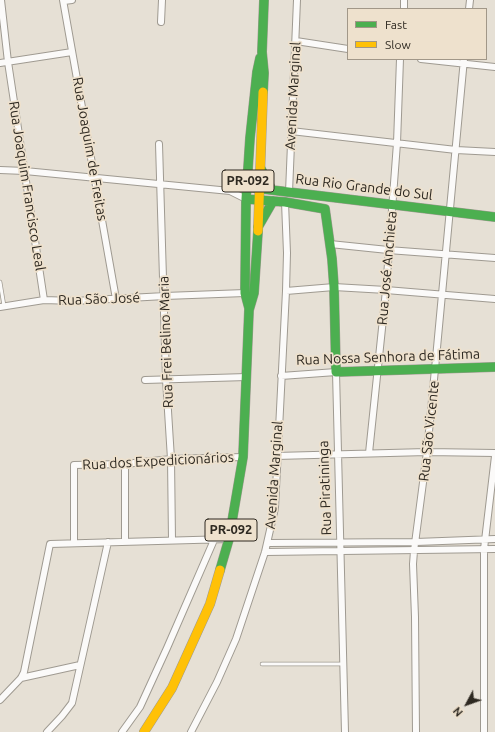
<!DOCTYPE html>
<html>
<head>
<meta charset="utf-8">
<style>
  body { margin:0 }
  #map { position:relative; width:495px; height:732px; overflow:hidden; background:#e6e0d5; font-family:Ubuntu,sans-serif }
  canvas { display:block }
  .legend { position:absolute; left:347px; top:8px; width:140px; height:52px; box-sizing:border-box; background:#eee1cd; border:1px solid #a19788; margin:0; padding:5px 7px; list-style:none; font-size:12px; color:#2e2921 }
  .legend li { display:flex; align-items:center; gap:8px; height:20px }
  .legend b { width:20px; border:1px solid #a19788 }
  .north { position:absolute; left:447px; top:684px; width:40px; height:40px; -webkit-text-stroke:3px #eee1cd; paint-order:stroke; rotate:229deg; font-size:11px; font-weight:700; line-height:16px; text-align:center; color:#2e2921 }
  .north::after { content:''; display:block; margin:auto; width:14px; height:18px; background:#2e2921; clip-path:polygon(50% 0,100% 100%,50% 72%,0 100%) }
</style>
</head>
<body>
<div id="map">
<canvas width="495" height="732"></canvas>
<ul class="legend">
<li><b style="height:5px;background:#4caf50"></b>Fast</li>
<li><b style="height:5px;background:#ffc107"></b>Slow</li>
</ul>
<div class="north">N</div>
</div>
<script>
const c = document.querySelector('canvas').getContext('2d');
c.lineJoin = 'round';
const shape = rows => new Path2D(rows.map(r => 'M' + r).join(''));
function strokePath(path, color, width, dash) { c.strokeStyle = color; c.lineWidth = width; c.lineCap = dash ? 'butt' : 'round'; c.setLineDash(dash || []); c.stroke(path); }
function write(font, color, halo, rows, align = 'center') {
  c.font = font + ' Ubuntu,sans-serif'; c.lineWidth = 3.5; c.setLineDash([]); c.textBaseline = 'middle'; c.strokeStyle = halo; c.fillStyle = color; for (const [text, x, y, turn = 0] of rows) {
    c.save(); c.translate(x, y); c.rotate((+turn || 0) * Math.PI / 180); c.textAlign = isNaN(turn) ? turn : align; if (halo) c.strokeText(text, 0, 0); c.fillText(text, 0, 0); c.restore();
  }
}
const lane = shape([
  [0,282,4,306],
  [262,664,344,664]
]);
const street = shape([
  [1,0,8,62,44,300],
  [63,0,116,299],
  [64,1,72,0],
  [404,9,404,0],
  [469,9,470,0],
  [161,22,162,0],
  [296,41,348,49],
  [421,59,495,67],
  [0,63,72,52],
  [291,131,456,150,495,152],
  [159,144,166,379,171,459,172,540],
  [0,170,25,171,230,191,247,187],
  [230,191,246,199],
  [289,192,297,0],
  [330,244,388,250,495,258],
  [286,291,334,287,386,290,495,299],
  [0,307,44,300,74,301,165,296,245,293],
  [281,376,336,372,345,732],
  [145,380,247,377],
  [369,453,386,290,397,143,400,59],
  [276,456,427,452,495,453],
  [125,464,125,542],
  [74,543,74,465,125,464,171,459,243,457],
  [268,543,416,542,495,539],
  [265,552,495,549],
  [21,678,80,665],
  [0,700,21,678,24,672,50,544,229,539],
  [47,732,62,716,72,703,108,542],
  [122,732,140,707,167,648,214,540],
  [191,732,217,682,236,639,265,552,275,508,286,291,287,253,285,202],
  [416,732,415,617,413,564,414,551,427,452,435,369,464,59],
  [484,732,484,549,495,456]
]);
const fast = shape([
  [263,92,264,73,262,52,264,0],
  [261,169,272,190],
  [247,187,495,217],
  [246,199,285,202,325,209,332,259,334,287,336,372,495,367],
  [258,227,273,201],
  [249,308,245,293,246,199,250,138,257,72,260,58],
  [220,570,229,539,243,457,249,310,254,293,258,231]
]);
const slow = shape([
  [258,231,263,92],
  [144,732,172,688,210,604,220,570]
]);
const shields = [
  [248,181,52],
  [231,530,52]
];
const shieldNames = [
  ["PR-092",248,181],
  ["PR-092",231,530]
];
const streetNames = [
  ["Avenida Marginal",293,96,-87],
  ["Rua Joaquim de Freitas",90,149,80],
  ["Rua Joaquim Francisco Leal",27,186,81],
  ["Rua Rio Grande do Sul",364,187,7],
  ["Rua José Anchieta",387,268,-85],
  ["Rua São José",99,299,-2],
  ["Rua Frei Belino Maria",166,342,-92],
  ["Rua Nossa Senhora de Fátima",388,357,-2],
  ["Rua São Vicente",429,431,-84],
  ["Rua dos Expedicionários",158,461,-3],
  ["Avenida Marginal",274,475,-86],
  ["Rua Piratininga",325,488,-92]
];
strokePath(lane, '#9f9a91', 4.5);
strokePath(street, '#9f9a91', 8);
strokePath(fast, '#9f9a91', 10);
strokePath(slow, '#9f9a91', 10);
strokePath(lane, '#fbfaf9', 3);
strokePath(street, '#fbfaf9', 6);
strokePath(fast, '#4caf50', 9);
strokePath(slow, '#ffc107', 9);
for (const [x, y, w] of shields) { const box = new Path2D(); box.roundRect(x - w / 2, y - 11, w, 22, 3); c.fillStyle = '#eee1cd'; c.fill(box); strokePath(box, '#2e2921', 1); }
write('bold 13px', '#2e2921', null, shieldNames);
write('14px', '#2e2921', '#eee1cd', streetNames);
</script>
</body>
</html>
